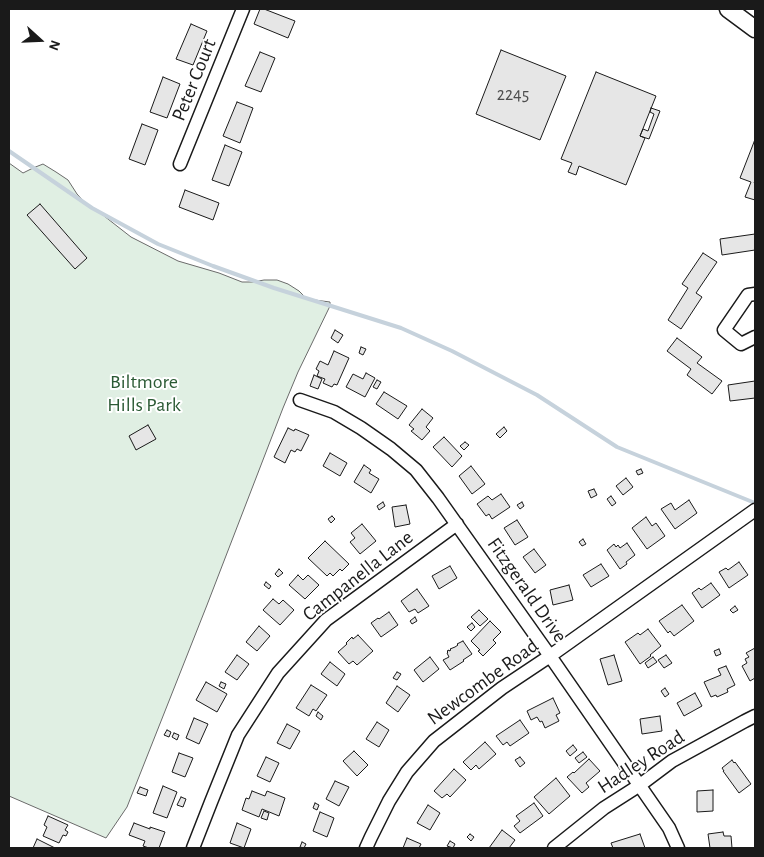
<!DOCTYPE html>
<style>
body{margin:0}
#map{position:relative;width:764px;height:857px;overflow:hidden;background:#fff;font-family:"Alegreya Sans",sans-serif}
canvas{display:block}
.frame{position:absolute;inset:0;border:10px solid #1a1a1a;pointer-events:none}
.north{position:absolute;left:15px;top:15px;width:50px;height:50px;-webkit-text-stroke:4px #fff;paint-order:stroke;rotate:110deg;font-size:14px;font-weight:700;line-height:20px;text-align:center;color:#1a1a1a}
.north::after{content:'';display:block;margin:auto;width:18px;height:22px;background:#1a1a1a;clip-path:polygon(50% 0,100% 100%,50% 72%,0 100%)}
</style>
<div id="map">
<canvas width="764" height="857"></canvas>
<div class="frame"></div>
<div class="north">N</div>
</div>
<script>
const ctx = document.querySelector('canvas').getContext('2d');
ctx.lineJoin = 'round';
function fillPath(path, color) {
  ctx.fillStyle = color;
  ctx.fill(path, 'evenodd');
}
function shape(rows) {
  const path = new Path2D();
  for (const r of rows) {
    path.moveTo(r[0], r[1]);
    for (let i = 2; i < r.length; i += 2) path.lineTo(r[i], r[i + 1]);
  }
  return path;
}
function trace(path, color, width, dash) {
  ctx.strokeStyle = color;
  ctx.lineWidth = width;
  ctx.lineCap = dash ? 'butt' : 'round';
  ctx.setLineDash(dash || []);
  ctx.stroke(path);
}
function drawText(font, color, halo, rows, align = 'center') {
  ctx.font = font + ' "Alegreya Sans",sans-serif';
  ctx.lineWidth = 4;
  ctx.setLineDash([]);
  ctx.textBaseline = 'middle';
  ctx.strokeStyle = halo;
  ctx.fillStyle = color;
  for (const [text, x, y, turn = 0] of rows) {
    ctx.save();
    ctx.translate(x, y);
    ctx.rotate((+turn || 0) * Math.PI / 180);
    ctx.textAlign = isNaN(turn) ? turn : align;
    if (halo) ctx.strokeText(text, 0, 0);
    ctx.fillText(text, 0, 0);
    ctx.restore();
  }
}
const green = shape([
 [9,163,23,173,33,168,43,164,56,172,68,180,77,194,86,204,99,212,131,237,178,261,219,273,242,282,253,282,264,280,277,280,288,284,299,291,307,299,330,302,330,306,298,372,283,408,207,605,127,807,106,838,9,796,9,163]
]);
const stream = shape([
 [9,151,92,208,158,244,213,266,274,288,401,328,452,351,537,395,617,447,755,503]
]);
const building = shape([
 [260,9,264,9,295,21,288,38,254,24,260,9],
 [191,24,207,31,193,65,176,59,191,24],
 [501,50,566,76,540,140,476,114,501,50],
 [260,52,275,58,261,92,245,86,260,52],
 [596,72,656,96,640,136,645,138,626,185,579,166,576,175,568,172,572,163,561,159,596,72],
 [163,77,180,84,167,118,150,112,163,77],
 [237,102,253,108,240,143,223,136,237,102],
 [651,108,660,111,649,139,640,136,643,129,648,131,654,114,650,112,651,108],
 [142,124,158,130,145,165,129,159,142,124],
 [754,142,755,143,755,181,754,183,755,184,755,200,745,197,751,182,740,178,754,142],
 [225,145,242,152,229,186,212,180,225,145],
 [185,190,219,203,213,220,179,207,185,190],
 [40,204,87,258,75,269,27,215,40,204],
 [755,234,755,250,722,255,720,239,755,234],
 [703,253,717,262,696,293,702,297,681,329,668,320,688,288,682,284,703,253],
 [335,330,343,335,338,343,331,338,335,330],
 [677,338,702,357,697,363,722,381,712,394,687,375,691,369,667,351,677,338],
 [361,347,366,349,363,355,359,353,361,347],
 [334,351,349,358,337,385,334,384,332,387,323,383,325,379,317,376,319,371,316,369,320,361,328,365,334,351],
 [366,373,375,378,365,397,346,387,353,374,363,379,366,373],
 [314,375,322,379,318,389,310,386,314,375],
 [377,380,381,382,377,389,373,387,377,380],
 [755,381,755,398,730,401,728,385,755,381],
 [384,392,407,406,398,419,376,404,384,392],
 [422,409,433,418,426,427,430,431,422,440,411,431,414,429,409,425,422,409],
 [148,425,156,439,136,450,129,436,148,425],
 [504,427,507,431,500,438,496,434,504,427],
 [288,428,294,431,295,429,309,435,301,451,297,449,295,452,291,450,285,463,274,457,288,428],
 [444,437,462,456,452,467,433,447,444,437],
 [465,442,469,445,464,450,460,446,465,442],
 [330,453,347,463,340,476,323,466,330,453],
 [364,465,371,470,369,473,379,479,371,493,354,482,364,465],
 [471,466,485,484,472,494,459,476,471,466],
 [641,469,643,473,638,475,636,471,641,469],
 [626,478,633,487,623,495,616,486,626,478],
 [594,489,597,495,591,498,588,491,594,489],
 [501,494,510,507,492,519,489,514,486,516,477,504,488,496,492,500,501,494],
 [611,496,616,503,612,506,607,499,611,496],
 [689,500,697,513,675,529,661,509,671,503,675,510,689,500],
 [383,502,385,506,379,510,377,506,383,502],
 [522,502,524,506,520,509,517,505,522,502],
 [406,505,410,524,395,527,392,507,406,505],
 [332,516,335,519,331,523,328,519,332,516],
 [646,517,652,526,656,523,665,536,647,549,632,528,646,517],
 [517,520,528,537,515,545,504,528,517,520],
 [362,524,376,541,360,554,350,542,355,538,351,533,362,524],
 [583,539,586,544,582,546,579,542,583,539],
 [325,541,349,564,342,571,340,569,333,576,330,573,327,576,308,558,325,541],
 [627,543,635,555,626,562,627,564,620,569,607,550,614,544,616,547,618,545,620,548,627,543],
 [534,549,546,565,535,573,523,557,534,549],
 [739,562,748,575,729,588,719,572,726,568,728,570,739,562],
 [601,564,609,576,591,587,583,575,601,564],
 [450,566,457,578,439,589,432,576,450,566],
 [279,569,283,573,278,577,275,574,279,569],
 [298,575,303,580,308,575,319,585,305,599,289,585,298,575],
 [266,582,271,586,269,589,264,585,266,582],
 [711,583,720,595,702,608,692,593,699,588,701,590,711,583],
 [569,585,573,600,553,605,550,590,569,585],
 [417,589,429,606,418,613,415,609,409,612,401,601,417,589],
 [273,599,279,604,283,600,294,610,280,625,263,610,273,599],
 [682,605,694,621,674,636,670,631,668,633,659,621,682,605],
 [735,606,738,610,733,613,730,610,735,606],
 [479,610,488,619,480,626,471,617,479,610],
 [389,612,398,625,381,637,371,623,378,618,379,619,389,612],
 [415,617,417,621,412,624,410,621,415,617],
 [490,621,501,632,493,640,496,643,483,656,478,651,480,650,471,641,490,621],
 [472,623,475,627,471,631,467,627,472,623],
 [259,626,270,636,257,651,246,642,259,626],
 [648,629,661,646,650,655,651,656,640,664,625,642,638,633,640,635,648,629],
 [358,635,373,651,357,665,353,661,349,664,338,652,347,644,346,643,352,637,353,639,358,635],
 [463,641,472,654,463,660,464,661,450,670,443,660,449,657,447,653,448,652,447,651,449,650,449,651,451,650,450,649,455,647,458,645,457,644,463,641],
 [755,648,755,678,750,681,742,666,747,663,745,659,749,657,746,653,755,648],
 [719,649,721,654,716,656,714,651,719,649],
 [237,655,249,664,237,680,225,672,237,655],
 [614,655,622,681,608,685,600,659,614,655],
 [666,655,672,663,664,668,658,660,666,655],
 [430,657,439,669,423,682,414,670,430,657],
 [653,657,657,662,648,668,645,663,653,657],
 [330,662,345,674,337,686,321,674,330,662],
 [726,666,735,685,727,689,728,692,717,697,716,695,711,697,704,682,721,675,718,669,726,666],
 [397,672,401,674,397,680,393,678,397,672],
 [206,682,227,694,217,712,196,700,206,682],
 [221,682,226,684,224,689,219,686,221,682],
 [311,685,327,695,316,711,313,709,309,716,296,708,311,685],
 [397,686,410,695,398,712,386,703,397,686],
 [665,688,669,694,665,697,661,691,665,688],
 [695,693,702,706,684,716,677,703,695,693],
 [553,698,560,713,556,715,559,721,545,728,542,721,540,722,537,717,531,720,527,711,553,698],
 [318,712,323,716,321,720,316,716,318,712],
 [660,716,662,731,642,734,640,719,660,716],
 [194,718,208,724,199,744,186,738,194,718],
 [520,720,529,733,510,746,507,742,503,745,496,736,520,720],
 [377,722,389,730,379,747,366,739,377,722],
 [287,724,300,731,290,749,277,743,287,724],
 [167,730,171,732,169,737,164,735,167,730],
 [174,733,179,735,177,740,172,737,174,733],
 [485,742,496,754,479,769,476,765,471,770,463,762,485,742],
 [573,745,577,750,570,756,566,751,573,745],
 [354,751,368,765,357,776,343,761,354,751],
 [583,752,587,757,579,763,575,758,583,752],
 [179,753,193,758,185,777,172,772,179,753],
 [266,757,279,763,270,782,257,776,266,757],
 [520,757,525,763,520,767,515,760,520,757],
 [589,759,600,771,586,783,589,787,582,793,567,777,573,772,574,773,589,759],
 [732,760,734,763,735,762,751,784,739,793,723,771,724,771,722,768,732,760],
 [454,769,466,780,450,797,447,794,442,798,434,791,454,769],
 [556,778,570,796,549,814,534,797,556,778],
 [335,781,349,787,339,806,326,799,335,781],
 [163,786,177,792,167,818,153,813,163,786],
 [140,787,148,790,146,796,137,793,140,787],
 [713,790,713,811,697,812,697,791,713,790],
 [252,791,265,796,267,791,285,798,279,816,262,809,259,817,242,810,246,798,249,799,252,791],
 [181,797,186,799,183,807,177,805,181,797],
 [315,803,319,805,317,810,313,808,315,803],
 [534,803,543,816,520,833,514,826,520,821,516,816,534,803],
 [428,805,440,813,430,830,417,823,428,805],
 [264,811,269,813,267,820,261,818,264,811],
 [320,812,334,818,327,837,313,831,320,812],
 [48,816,68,825,65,830,68,832,66,836,63,835,59,843,43,836,47,827,44,825,48,816],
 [134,823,150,829,150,827,165,832,159,848,149,848,143,846,145,841,129,835,134,823],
 [237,823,251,829,244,848,230,843,237,823],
 [502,830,515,840,509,848,489,848,502,830],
 [723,832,724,836,731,836,732,848,710,848,708,834,723,832],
 [470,834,474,837,471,841,467,837,470,834],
 [640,834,645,848,613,848,611,843,640,834],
 [407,838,421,844,419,848,403,848,407,838],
 [37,839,55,848,33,848,37,839],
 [450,841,455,844,453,848,447,846,450,841],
 [302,842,306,844,304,848,300,847,302,842]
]);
const minor = shape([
 [180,164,243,9],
 [755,294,748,295,724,330,741,344,755,337],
 [300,400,334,412,361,428,391,449,416,470,438,498,550,656,669,828,678,848],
 [193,848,211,802,238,735,278,673,326,620,457,524],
 [366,848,371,837,389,801,407,772,434,741,502,688,550,656,755,510],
 [554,848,604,808,640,785,672,761,745,721,755,716]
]);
const major = shape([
 [728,9,755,29]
]);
const numberNames = [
 ["2245",513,95]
];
const streetNames = [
 ["Peter Court",194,80,-68],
 ["Campanella Lane",358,576,-38],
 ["Fitzgerald Drive",527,590,55],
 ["Newcombe Road",483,682,-36],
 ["Hadley Road",641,762,-33]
];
const parkNames = [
 ["Biltmore",144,382],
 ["Hills Park",144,405]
];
fillPath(green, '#e0efe3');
trace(green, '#6a6a6a', 1);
trace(stream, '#c6d2dc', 4);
fillPath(building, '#e6e6e6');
trace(building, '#1a1a1a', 1);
trace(minor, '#1a1a1a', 15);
trace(major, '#1a1a1a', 19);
trace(minor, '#fff', 12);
trace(major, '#fff', 16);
drawText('18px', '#4d4d4d', null, numberNames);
drawText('20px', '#1a1a1a', '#fff', streetNames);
drawText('20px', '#2b5a34', '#fff', parkNames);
</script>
